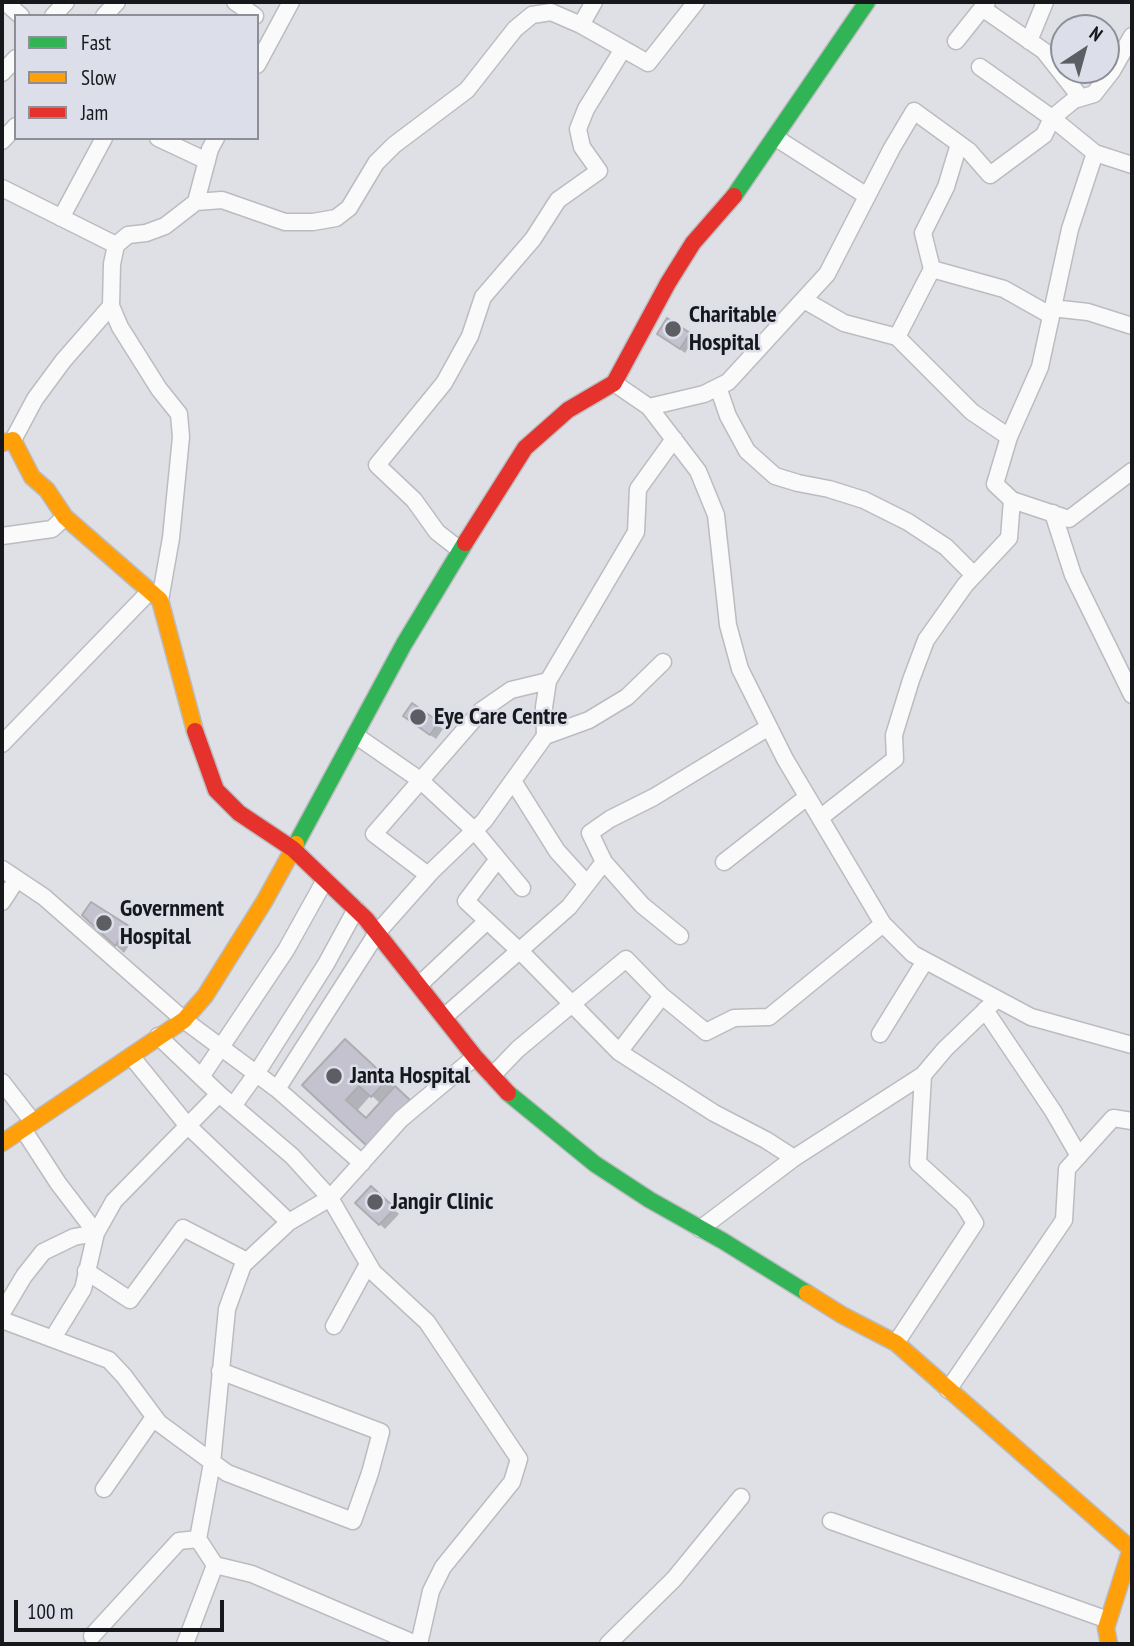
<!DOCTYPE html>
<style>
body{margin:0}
#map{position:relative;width:1134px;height:1646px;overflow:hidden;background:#dfe0e6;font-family:"PT Sans Narrow",sans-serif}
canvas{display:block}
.frame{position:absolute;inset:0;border:4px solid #17181c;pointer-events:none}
.legend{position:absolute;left:14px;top:14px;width:245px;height:126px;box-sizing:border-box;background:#dcdfe9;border:2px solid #8d8f97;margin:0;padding:9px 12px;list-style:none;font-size:21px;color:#17181c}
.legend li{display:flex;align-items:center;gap:14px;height:35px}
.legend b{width:35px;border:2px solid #8d8f97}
.north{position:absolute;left:1050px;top:14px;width:70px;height:70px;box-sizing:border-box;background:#dcdfe9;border:2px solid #8d8f97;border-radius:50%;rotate:36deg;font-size:19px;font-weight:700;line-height:28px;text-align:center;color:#17181c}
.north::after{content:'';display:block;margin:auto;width:24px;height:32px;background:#5d5e63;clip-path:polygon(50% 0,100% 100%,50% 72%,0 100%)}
.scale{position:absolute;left:14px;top:1600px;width:210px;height:32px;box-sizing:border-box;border:4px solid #17181c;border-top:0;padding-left:9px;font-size:21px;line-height:24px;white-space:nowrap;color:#17181c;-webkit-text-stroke:5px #dcdfe9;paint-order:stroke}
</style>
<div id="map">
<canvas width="1134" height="1646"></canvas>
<div class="frame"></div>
<ul class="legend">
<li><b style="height:9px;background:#30b455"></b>Fast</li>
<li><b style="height:9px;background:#ff9f0a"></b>Slow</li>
<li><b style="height:9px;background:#e5322d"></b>Jam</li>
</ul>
<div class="north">N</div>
<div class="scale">100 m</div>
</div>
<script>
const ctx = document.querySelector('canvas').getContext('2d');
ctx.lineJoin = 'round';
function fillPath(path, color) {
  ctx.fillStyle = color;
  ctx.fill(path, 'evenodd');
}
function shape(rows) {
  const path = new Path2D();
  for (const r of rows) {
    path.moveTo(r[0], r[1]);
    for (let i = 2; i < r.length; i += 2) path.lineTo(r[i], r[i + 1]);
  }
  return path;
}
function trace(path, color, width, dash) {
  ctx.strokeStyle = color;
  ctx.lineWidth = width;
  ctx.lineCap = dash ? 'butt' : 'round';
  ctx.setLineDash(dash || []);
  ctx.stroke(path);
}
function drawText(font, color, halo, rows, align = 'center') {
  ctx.font = font + ' "PT Sans Narrow",sans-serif';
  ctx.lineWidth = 5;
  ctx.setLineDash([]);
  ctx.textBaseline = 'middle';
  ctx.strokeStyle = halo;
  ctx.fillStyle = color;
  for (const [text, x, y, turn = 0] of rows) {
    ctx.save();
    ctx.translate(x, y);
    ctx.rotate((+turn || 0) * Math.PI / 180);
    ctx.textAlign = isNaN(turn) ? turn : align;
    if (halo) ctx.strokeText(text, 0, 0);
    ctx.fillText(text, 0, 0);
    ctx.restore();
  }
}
const shadow = shape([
 [659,334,689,334,694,339,685,353],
 [412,705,443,729,436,739,410,720],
 [91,905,128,927,136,935,124,953,84,915],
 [345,1041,420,1112,379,1156,315,1096],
 [371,1095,381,1104,366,1121,356,1112],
 [371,1189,399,1214,385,1229,358,1203]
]);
const building = shape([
 [667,318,690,333,680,349,657,334,667,318],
 [412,703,439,722,430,735,403,716,412,703],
 [91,902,129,926,115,946,82,915,91,902],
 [345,1039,388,1079,371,1097,359,1086,346,1100,366,1118,395,1086,410,1100,367,1146,302,1085,345,1039],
 [371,1186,395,1208,379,1225,355,1203,371,1186]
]);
const street = shape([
 [5,2,21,16],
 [235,2,255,16],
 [982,8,1044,51,1081,98],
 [53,16,66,2],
 [104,16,117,2],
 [581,25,648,63,696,2],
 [956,41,987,2],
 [1029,41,1045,2],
 [257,65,291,2],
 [2,73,16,58],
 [158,138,207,161],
 [776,138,867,196],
 [2,141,16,126],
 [1095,153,1132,165],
 [2,188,116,245],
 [196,202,210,149,216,138],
 [61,218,104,138],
 [932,269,1004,289,1050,315],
 [804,300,844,323,897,337,932,269,923,233,946,187,959,144],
 [1052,308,1088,312,1132,326],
 [897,337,972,412,1009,437],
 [614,383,649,407,698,471,716,515,728,625,740,669,785,759,883,924,913,954,1031,1017,1132,1045],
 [718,387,728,416,747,451,775,476,798,483,829,489,864,500,908,522,946,547,974,575],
 [649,407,704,394,728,382,827,274,892,148,914,111,969,151,990,175,1044,135,1052,118,1074,100,1094,94,1112,71,1132,36],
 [13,440,35,399,63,361,111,306],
 [1012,500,1069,519,1132,471],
 [1053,513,1073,575,1132,695],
 [2,536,52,529,65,517],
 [460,550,437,532,414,500,377,465,444,383,470,336,483,297,533,239,558,200,599,171,582,147,578,129,586,109,623,49],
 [160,600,171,538,181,437,179,414,159,389,120,327,111,306,112,264,116,245,128,235,146,233,165,226,196,202,222,200,285,222,313,222,336,218,349,208,376,163,394,145,467,90,515,29,532,15,551,12,581,25,594,2],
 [355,735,420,780,474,830,522,888],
 [545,736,589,720,627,697,663,662],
 [2,744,150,591],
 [513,781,557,851,587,884],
 [820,818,895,759,894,735,911,680,926,640,965,585,1009,538,1012,500,995,484,1009,437,1040,367,1070,229,1095,153,1052,118,980,67],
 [498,859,466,901,527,958,619,1052,714,1113,766,1140,794,1158],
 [724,862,807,797],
 [2,869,44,897,184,1020,277,1089,362,1163],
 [428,875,374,834,482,710,511,690,548,681],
 [2,902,17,879],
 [680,936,642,905,604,862,590,833,610,819,654,797,769,727],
 [419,985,487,921],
 [985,1010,1053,1111,1079,1156],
 [444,1017,569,907,604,862],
 [880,1034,925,961],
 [158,1036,219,1094,292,1156,330,1198,373,1272,427,1322,519,1459,512,1482,443,1567,431,1591,419,1644],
 [619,1052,662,996],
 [131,1056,187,1125,289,1222],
 [492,1076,518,1049,626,959,662,996,706,1032,734,1018,769,1017,883,924],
 [201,1077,286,950,325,880],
 [2,1082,33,1122],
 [277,1089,377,933,432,871,484,821,545,736,544,707,548,681,636,532,638,489,674,439],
 [233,1106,256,1074,326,964,356,909],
 [700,1229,794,1158,923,1075,945,1049,997,999],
 [86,1271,130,1300,183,1228,247,1261],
 [2,1313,24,1276,43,1252,74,1237,96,1233,58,1183,23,1129],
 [2,1320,109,1360,124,1376,159,1423,227,1473,353,1521,370,1473,381,1432,220,1371],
 [334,1326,368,1264],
 [53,1338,83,1289,96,1233,114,1201,219,1094],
 [896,1343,975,1223,963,1204,918,1163,923,1075],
 [948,1390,1064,1220,1067,1169,1113,1118,1132,1121],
 [104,1489,154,1417],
 [831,1521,1108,1620],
 [215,1565,252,1574,416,1644],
 [92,1636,179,1541,198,1539],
 [185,1644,215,1565,198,1539,212,1463,227,1309,243,1265,289,1222,330,1198,401,1119,475,1057],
 [608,1644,674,1579,741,1497]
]);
const fast = shape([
 [734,196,867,2],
 [296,844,404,644,465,543],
 [508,1093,595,1164,650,1200,723,1241,807,1293]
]);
const slow = shape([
 [2,443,13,440,32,477,47,490,65,517,160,600,195,731],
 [2,1143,184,1020,205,996,264,902,296,844],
 [807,1293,842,1315,896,1343,1131,1549,1106,1628,1109,1644]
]);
const jam = shape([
 [465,543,525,448,568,410,614,383,668,283,693,243,734,196],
 [195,731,216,790,239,813,293,849,366,919,475,1057,508,1093]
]);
const markers = [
 [673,329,9,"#5d5e63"],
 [418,717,9,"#5d5e63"],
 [104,923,9,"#5d5e63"],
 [334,1076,9,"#5d5e63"],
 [375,1202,9,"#5d5e63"]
];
const poiNames = [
 ["Charitable",689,315],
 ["Hospital",689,343],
 ["Eye Care Centre",434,717],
 ["Government",120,909],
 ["Hospital",120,937],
 ["Janta Hospital",350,1076],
 ["Jangir Clinic",391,1202]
];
fillPath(shadow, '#0003');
fillPath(building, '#c4c2ce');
trace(building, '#adadb1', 2);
trace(street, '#bbbcc0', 19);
trace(fast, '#bbbcc0', 19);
trace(slow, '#bbbcc0', 19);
trace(jam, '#bbbcc0', 19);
trace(street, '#fafafb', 16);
trace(fast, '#30b455', 16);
trace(slow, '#ff9f0a', 16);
trace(jam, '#e5322d', 16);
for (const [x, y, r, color] of markers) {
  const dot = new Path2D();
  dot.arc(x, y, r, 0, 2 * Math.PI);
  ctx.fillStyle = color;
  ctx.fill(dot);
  trace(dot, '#dcdfe9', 2.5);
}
drawText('bold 24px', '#17181c', '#dcdfe9', poiNames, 'left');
</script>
